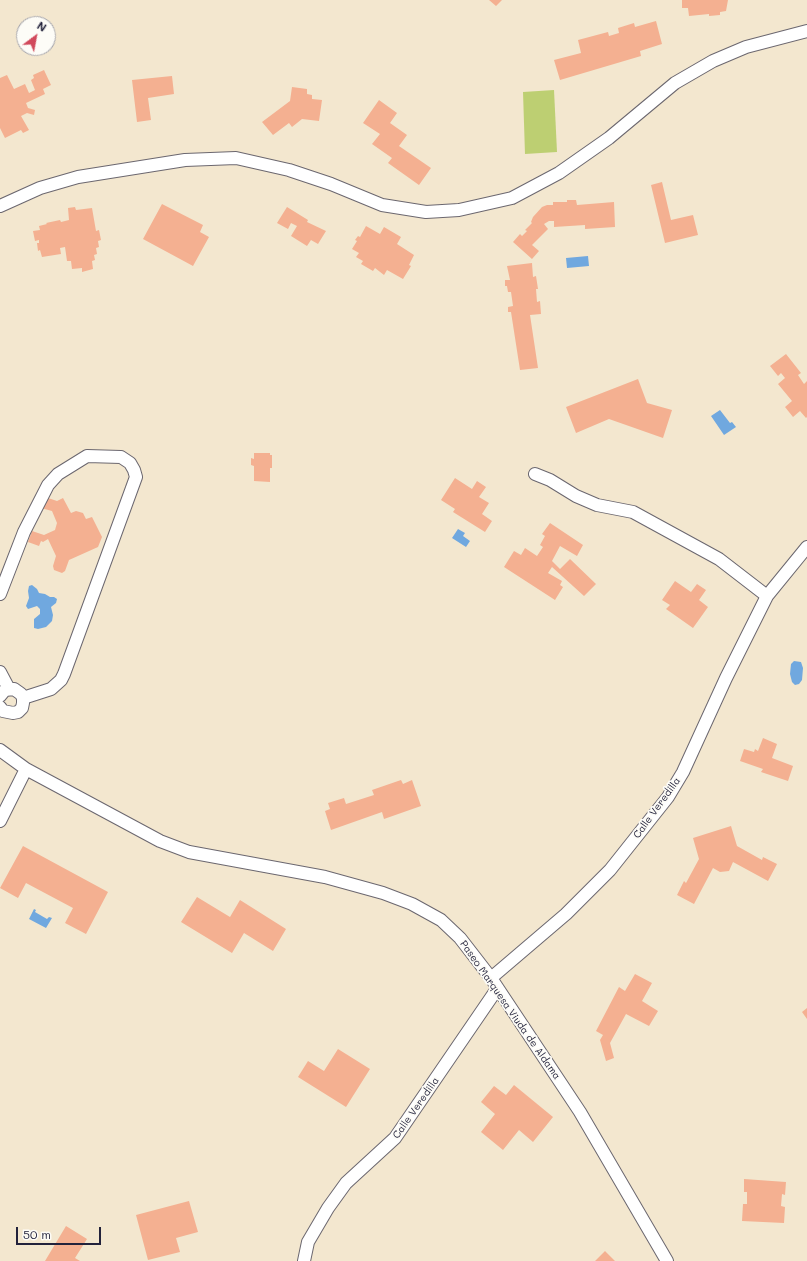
<!DOCTYPE html>
<style>
body{margin:0}
#map{position:relative;width:807px;height:1261px;overflow:hidden;background:#f3e7cf;font-family:Mali,sans-serif}
canvas{display:block}
.north{position:absolute;left:16px;top:16px;width:40px;height:40px;box-sizing:border-box;background:#fdfcf7;border:1px solid #a5a5ac;border-radius:50%;rotate:32deg;font-size:11px;font-weight:700;line-height:16px;text-align:center;color:#22223b}
.north::after{content:'';display:block;margin:auto;width:14px;height:18px;background:#d1495b;clip-path:polygon(50% 0,100% 100%,50% 72%,0 100%)}
.scale{position:absolute;left:16px;top:1227px;width:85px;height:18px;box-sizing:border-box;border:2px solid #22223b;border-top:0;padding-left:5px;font-size:12px;line-height:14px;white-space:nowrap;color:#22223b;-webkit-text-stroke:3px #fdfcf7;paint-order:stroke}
</style>
<div id="map">
<canvas width="807" height="1261"></canvas>
<div class="north">N</div>
<div class="scale">50 m</div>
</div>
<script>
const ctx = document.querySelector('canvas').getContext('2d');
ctx.lineJoin = 'round';
function fillPath(path, color) {
  ctx.fillStyle = color;
  ctx.fill(path, 'evenodd');
}
function shape(rows) {
  const path = new Path2D();
  for (const r of rows) {
    path.moveTo(r[0], r[1]);
    for (let i = 2; i < r.length; i += 2) path.lineTo(r[i], r[i + 1]);
  }
  return path;
}
function trace(path, color, width, dash) {
  ctx.strokeStyle = color;
  ctx.lineWidth = width;
  ctx.lineCap = dash ? 'butt' : 'round';
  ctx.setLineDash(dash || []);
  ctx.stroke(path);
}
function drawText(font, color, halo, rows, align = 'center') {
  ctx.font = font + ' Mali,sans-serif';
  ctx.lineWidth = 3.5;
  ctx.setLineDash([]);
  ctx.textBaseline = 'middle';
  ctx.strokeStyle = halo;
  ctx.fillStyle = color;
  for (const [text, x, y, turn = 0] of rows) {
    ctx.save();
    ctx.translate(x, y);
    ctx.rotate((+turn || 0) * Math.PI / 180);
    ctx.textAlign = isNaN(turn) ? turn : align;
    if (halo) ctx.strokeText(text, 0, 0);
    ctx.fillText(text, 0, 0);
    ctx.restore();
  }
}
const green = shape([
 [554,90,557,152,525,154,523,92]
]);
const water = shape([
 [588,256,589,266,567,268,566,258],
 [720,410,730,423,732,422,736,427,724,435,711,416],
 [458,529,465,533,463,536,470,541,466,547,452,538],
 [32,585,37,589,39,593,45,594,50,597,54,597,57,599,56,603,51,607,53,615,52,621,46,627,38,629,34,628,34,619,40,614,40,609,37,606,28,609,26,606,29,598,28,591,29,586],
 [794,661,801,662,803,668,802,680,799,684,795,685,792,682,790,674,791,664],
 [34,909,36,910,35,912,47,919,49,917,52,918,46,928,29,919]
]);
const building = shape([
 [489,0,502,0,496,6],
 [682,0,728,0,726,11,720,12,720,15,709,16,709,14,689,16,688,8,682,8],
 [656,21,662,44,640,51,641,56,560,80,554,60,581,53,578,40,608,32,609,36,619,33,618,28,634,23,635,27],
 [44,70,51,85,43,89,45,94,26,103,28,108,35,110,34,115,27,113,21,116,29,130,23,133,21,130,5,138,0,128,0,78,7,75,14,89,25,84,29,93,35,90,31,80,34,78,33,75],
 [172,76,174,94,148,98,151,120,137,122,132,80],
 [292,87,307,89,307,94,312,95,312,99,322,100,319,121,302,119,292,127,289,123,273,135,262,122,290,101],
 [379,100,397,113,390,123,407,135,399,146,431,168,419,185,388,163,392,158,372,144,380,134,363,123],
 [662,182,671,220,693,215,698,235,665,243,651,185],
 [567,200,576,200,577,205,614,202,615,227,585,229,585,225,554,227,554,221,549,221,544,224,548,229,532,245,539,251,532,259,513,242,520,234,522,236,527,231,525,230,532,223,531,222,533,217,542,207,547,205,553,205,553,202,567,202],
 [162,204,203,225,200,232,209,237,193,266,143,239],
 [75,207,76,210,92,208,96,231,99,230,101,240,98,241,99,247,96,248,97,254,94,255,95,260,92,261,93,269,82,272,82,268,72,269,71,261,67,261,65,247,60,248,61,254,42,257,40,250,38,251,37,243,39,243,39,240,35,241,33,231,40,230,39,226,47,224,46,223,60,220,61,222,69,220,68,208],
 [287,207,308,220,307,222,326,231,318,244,311,240,307,246,291,236,297,226,291,223,288,229,277,223],
 [366,226,380,234,384,227,401,237,397,244,414,255,409,265,411,266,403,279,387,270,384,275,375,268,373,271,361,264,363,261,356,257,359,253,352,249,357,241,355,240,358,236,360,237],
 [532,263,533,277,536,276,538,289,536,289,537,302,540,301,541,314,530,315,538,368,520,370,511,312,508,312,508,307,513,306,511,292,508,292,507,286,505,286,505,280,510,280,507,266],
 [786,354,801,373,798,375,804,384,807,381,807,417,806,418,800,411,793,417,785,407,792,401,778,384,785,378,781,373,778,376,770,366],
 [638,379,647,403,672,410,663,438,609,419,576,433,566,407],
 [254,453,270,453,270,455,272,455,272,468,270,468,270,482,254,481,254,466,251,465,251,458,254,459],
 [455,478,472,489,477,481,486,487,479,497,489,503,482,514,492,521,485,532,453,512,455,509,441,500],
 [45,497,57,501,63,498,71,513,76,511,83,513,86,519,92,517,102,537,98,547,69,560,65,571,62,573,54,570,53,566,56,556,48,539,43,542,41,541,39,546,28,542,32,531,44,535,55,530,57,523,52,511,41,508],
 [550,523,583,545,577,556,560,546,552,561,560,569,570,559,596,584,584,596,552,567,548,573,562,581,560,585,563,587,555,600,504,567,514,551,521,555,525,548,537,556,543,547,540,545,545,536,542,534],
 [675,581,691,592,697,584,706,590,699,600,708,607,693,628,666,609,670,605,662,600],
 [763,738,777,744,772,758,793,766,788,781,761,772,763,769,740,761,744,749,754,752,755,749,758,751],
 [401,780,403,784,412,780,421,806,384,819,382,812,331,830,325,811,330,809,328,803,344,798,346,804,374,795,372,790],
 [731,826,737,846,762,860,763,857,777,864,768,881,733,862,729,871,720,872,713,868,694,904,677,895,684,881,686,883,699,859,693,838],
 [23,846,108,892,86,934,65,923,73,908,26,883,18,898,0,888],
 [197,897,230,917,240,900,286,929,273,951,244,933,232,953,181,922],
 [635,974,652,983,642,1001,658,1011,649,1026,626,1014,610,1043,614,1058,606,1061,600,1040,603,1035,596,1031,619,987,625,991],
 [807,1008,807,1019,802,1012],
 [338,1049,370,1069,346,1107,298,1077,308,1061,324,1071],
 [514,1085,553,1117,533,1142,519,1130,503,1150,481,1132,495,1114,481,1102,494,1086,506,1095],
 [744,1179,786,1182,785,1195,782,1194,781,1206,785,1207,784,1223,742,1221,743,1204,747,1204,747,1192,744,1192],
 [189,1201,198,1232,176,1238,180,1252,148,1260,136,1215],
 [66,1226,87,1239,75,1258,80,1261,45,1261],
 [605,1251,615,1261,595,1261]
]);
const minor = shape([
 [0,206,40,188,78,177,185,160,236,158,289,170,331,184,382,205,426,212,459,210,512,198,559,173,609,138,675,83,713,61,746,47,807,31],
 [535,474,550,480,576,496,597,505,633,512,719,559,767,596],
 [0,594,24,532,48,485,58,474,87,456,121,457,130,463,134,470,136,477,64,674,61,680,51,689,23,698],
 [0,672,9,689],
 [0,696,5,690,14,689,21,694,23,698,23,703,22,708,18,712,13,713,3,711,0,707],
 [0,750,26,769,160,841,189,852,325,877,383,893,412,904,441,920,460,938,491,978,580,1112,667,1261],
 [0,821,26,769],
 [491,978,566,914,610,870,668,797,683,772,726,678,767,596,807,547],
 [304,1261,308,1242,328,1208,346,1183,395,1138,497,989]
]);
const streetNames = [
 ["Calle Veredilla",657,808,-54],
 ["Paseo Marquesa Viuda de Aldama",510,1010,55],
 ["Calle Veredilla",416,1108,-55]
];
fillPath(green, '#bdcf72');
fillPath(water, '#70a8df');
fillPath(building, '#f4b091');
trace(minor, '#6b676f', 14);
trace(minor, '#fff', 12);
drawText('10px', '#22223b', '#fdfcf7', streetNames);
</script>
